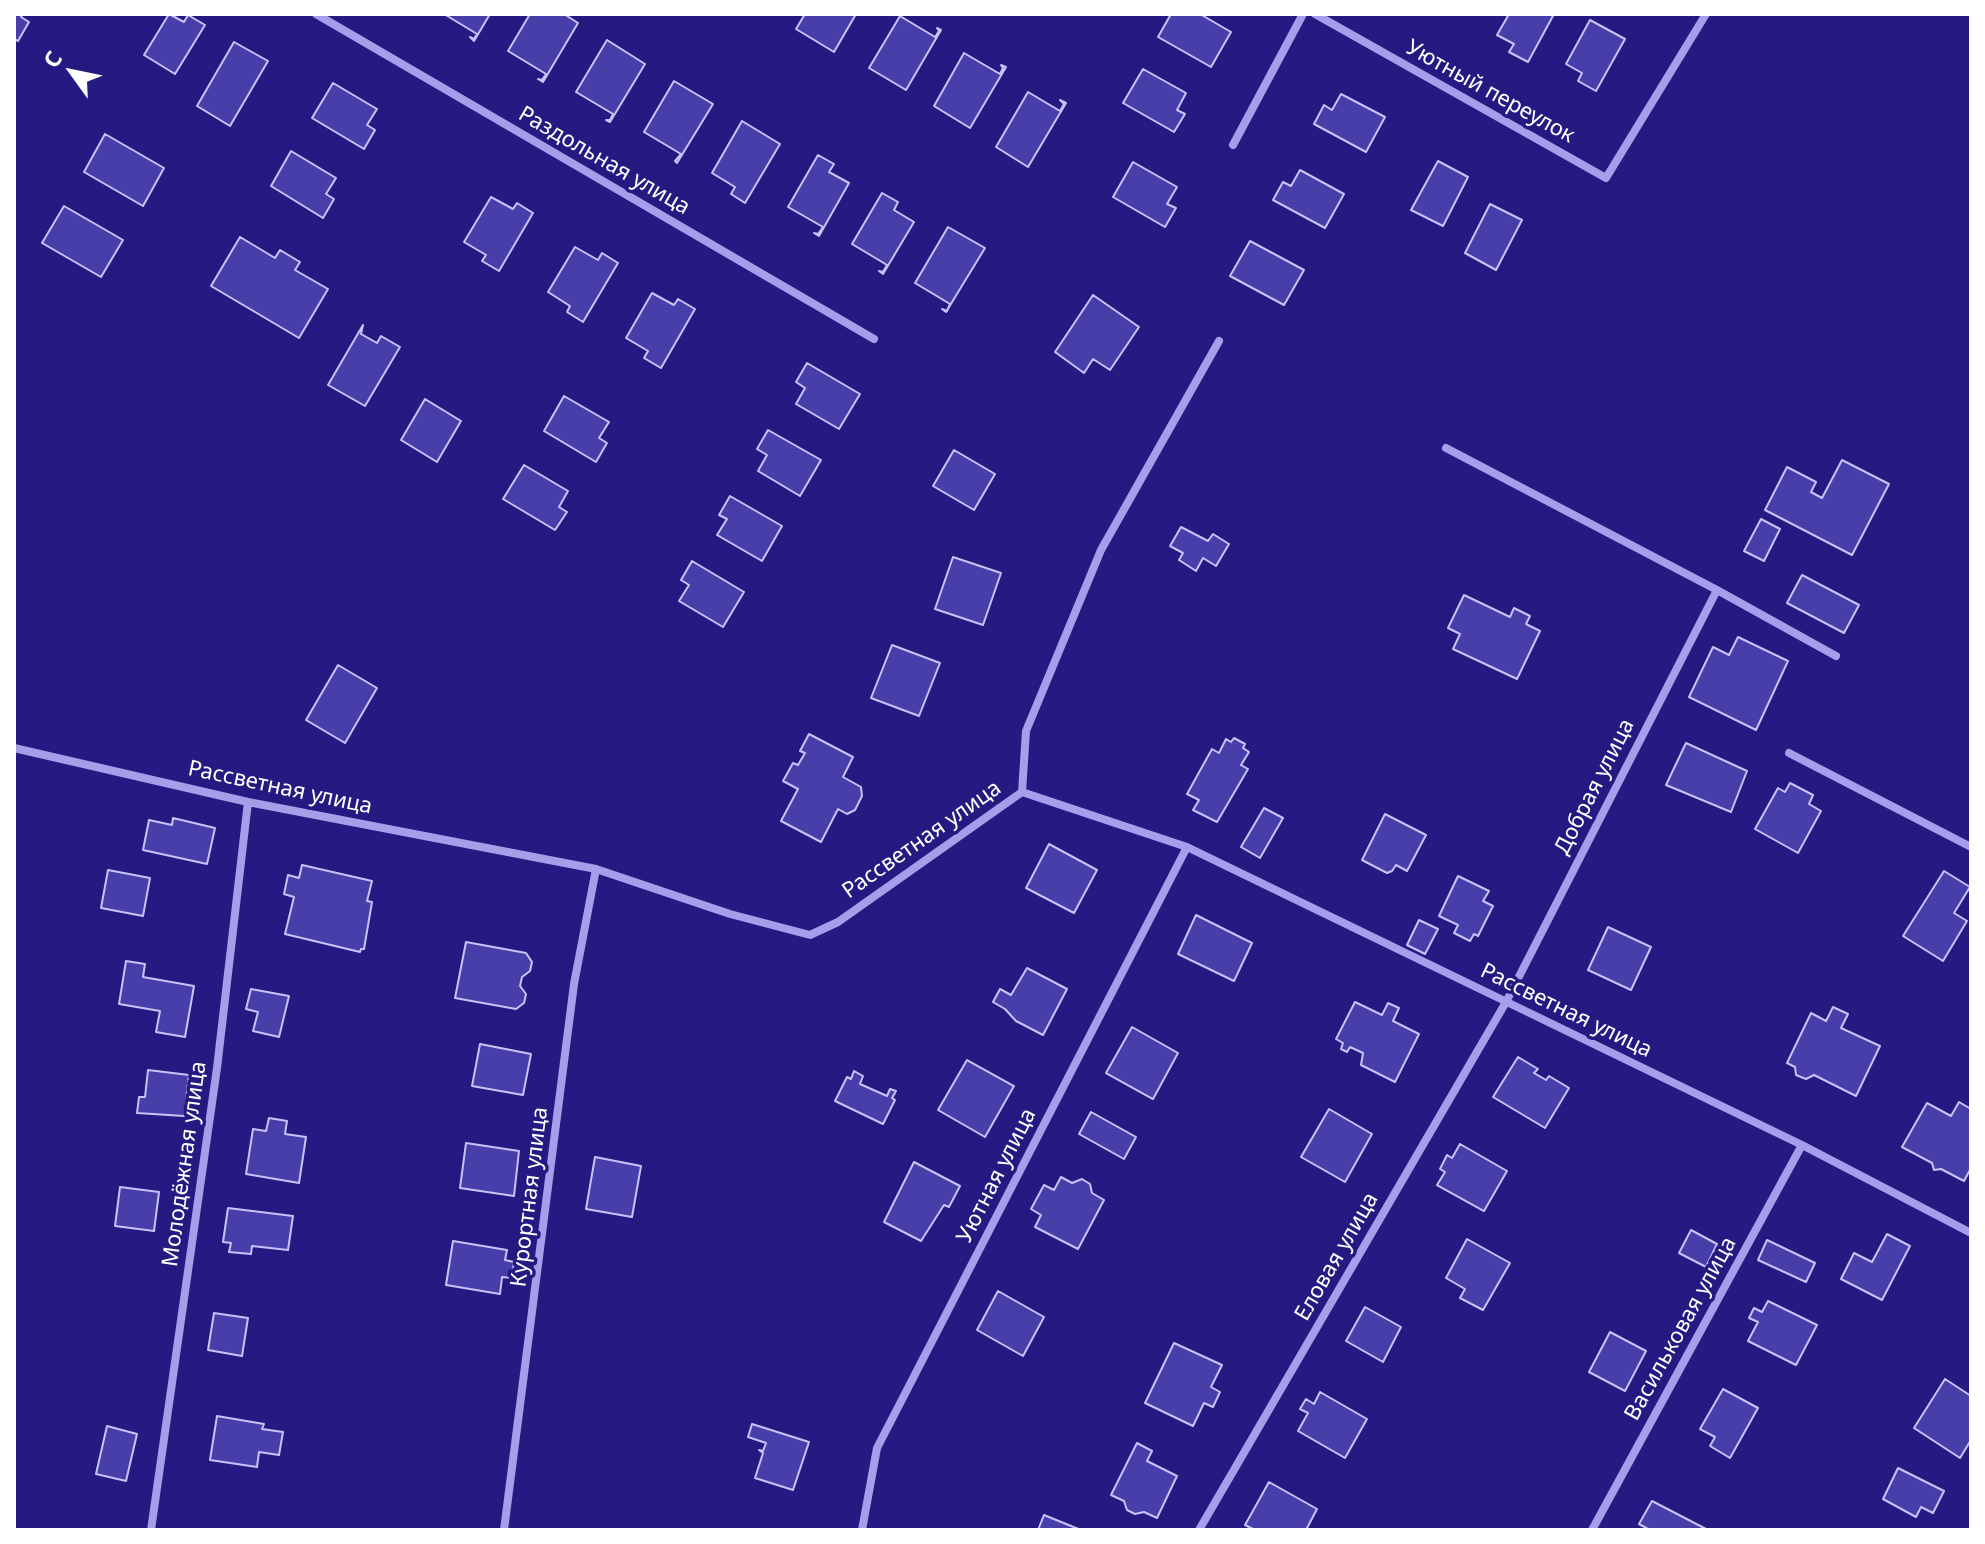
<!DOCTYPE html>
<meta charset="utf-8">
<style>
body{margin:0}
#map{position:relative;width:1985px;height:1544px;overflow:hidden;background:#241a82;font-family:"Noto Sans",sans-serif}
canvas{display:block}
.frame{position:absolute;inset:0;border:16px solid #fff;pointer-events:none}
.north{position:absolute;left:32px;top:32px;width:80px;height:80px;-webkit-text-stroke:6px #241a82;paint-order:stroke;rotate:303deg;font-size:22px;font-weight:700;line-height:32px;text-align:center;color:#fff}
.north::after{content:'';display:block;margin:auto;width:28px;height:36px;background:#fff;clip-path:polygon(50% 0,100% 100%,50% 72%,0 100%)}
</style>
<div id="map">
<canvas width="1985" height="1544"></canvas>
<div class="frame"></div>
<div class="north">С</div>
</div>
<script>
const ctx = document.querySelector('canvas').getContext('2d');
ctx.lineJoin = 'round';
function fillPath(path, color) {
  ctx.fillStyle = color;
  ctx.fill(path, 'evenodd');
}
function shape(rows) {
  const path = new Path2D();
  for (const r of rows) {
    path.moveTo(r[0], r[1]);
    for (let i = 2; i < r.length; i += 2) path.lineTo(r[i], r[i + 1]);
  }
  return path;
}
function trace(path, color, width, dash) {
  ctx.strokeStyle = color;
  ctx.lineWidth = width;
  ctx.lineCap = dash ? 'butt' : 'round';
  ctx.setLineDash(dash || []);
  ctx.stroke(path);
}
function drawText(font, color, halo, rows, align = 'center') {
  ctx.font = font + ' "Noto Sans",sans-serif';
  ctx.lineWidth = 7;
  ctx.setLineDash([]);
  ctx.textBaseline = 'middle';
  ctx.strokeStyle = halo;
  ctx.fillStyle = color;
  for (const [text, x, y, turn = 0] of rows) {
    ctx.save();
    ctx.translate(x, y);
    ctx.rotate((+turn || 0) * Math.PI / 180);
    ctx.textAlign = isNaN(turn) ? turn : align;
    if (halo) ctx.strokeText(text, 0, 0);
    ctx.fillText(text, 0, 0);
    ctx.restore();
  }
}
const building = shape([
 [14,14,23,14,21,17,29,22,18,41,14,39,14,14],
 [169,14,184,22,188,15,205,25,175,74,144,55,169,14],
 [444,14,490,14,474,41,470,37,474,39,477,34,444,14],
 [530,14,564,14,578,23,543,82,538,79,542,80,546,74,508,51,530,14],
 [805,14,856,14,834,52,796,29,805,14],
 [1171,14,1200,14,1231,32,1211,67,1158,37,1171,14],
 [1509,14,1554,14,1528,62,1509,52,1514,44,1497,35,1509,14],
 [900,16,935,37,939,31,937,28,941,30,906,90,869,68,900,16],
 [1590,20,1625,39,1596,91,1578,81,1582,73,1566,64,1590,20],
 [607,40,645,64,610,122,606,120,610,120,613,114,576,92,607,40],
 [234,42,268,61,230,126,197,106,234,42],
 [964,53,1000,74,1003,68,1001,65,1006,67,970,128,934,106,964,53],
 [1143,69,1186,93,1177,110,1185,114,1174,132,1123,103,1143,69],
 [674,81,713,104,677,163,675,161,681,154,644,132,674,81],
 [333,83,377,109,367,125,375,130,364,149,312,118,333,83],
 [1028,92,1060,111,1064,104,1060,100,1066,103,1028,167,996,147,1028,92],
 [1341,94,1385,117,1366,152,1314,124,1324,105,1332,110,1341,94],
 [742,121,780,144,745,203,731,194,735,187,712,173,742,121],
 [105,134,164,168,143,206,84,172,105,134],
 [291,151,336,178,326,194,334,199,323,218,271,186,291,151],
 [818,155,834,164,829,172,849,183,819,236,814,233,818,234,823,227,788,207,818,155],
 [1438,161,1468,177,1443,226,1411,210,1438,161],
 [1133,162,1177,187,1167,204,1176,208,1165,227,1113,197,1133,162],
 [1300,170,1344,194,1325,228,1273,200,1283,182,1291,186,1300,170],
 [882,193,898,202,894,210,914,222,883,274,879,271,883,272,887,265,852,244,882,193],
 [491,197,513,209,517,203,533,213,499,271,482,261,486,255,464,242,491,197],
 [1490,204,1522,220,1496,270,1465,253,1490,204],
 [64,206,123,240,101,277,42,243,64,206],
 [948,227,985,248,946,312,942,309,947,311,950,304,915,283,948,227],
 [240,237,275,258,280,250,300,262,295,270,328,289,299,338,211,286,240,237],
 [1250,241,1304,270,1284,305,1230,276,1250,241],
 [575,247,598,260,602,253,618,263,583,322,567,312,570,306,548,292,575,247],
 [652,293,674,305,678,299,695,309,661,368,644,358,648,351,626,338,652,293],
 [1093,295,1139,327,1110,370,1093,359,1084,373,1055,352,1093,295],
 [363,325,361,334,377,343,381,336,400,347,365,406,328,385,363,325],
 [807,363,860,394,839,429,796,404,805,388,796,382,807,363],
 [564,396,609,422,599,438,607,443,596,462,544,431,564,396],
 [425,399,461,421,437,462,401,440,425,399],
 [768,430,821,460,800,496,758,471,767,455,757,449,768,430],
 [954,450,995,474,974,510,933,486,954,450],
 [1842,460,1889,484,1852,555,1765,510,1787,467,1816,482,1811,492,1822,498,1842,460],
 [524,465,568,491,559,507,567,512,555,530,503,499,524,465],
 [730,496,782,526,762,561,717,535,727,519,719,515,730,496],
 [1761,519,1780,529,1764,561,1744,551,1761,519],
 [1181,527,1208,541,1213,534,1229,544,1216,566,1203,558,1196,571,1179,560,1183,553,1170,546,1181,527],
 [953,557,1001,573,983,625,935,609,953,557],
 [692,561,744,592,723,627,679,601,689,585,681,580,692,561],
 [1802,575,1859,605,1844,633,1787,603,1802,575],
 [1464,595,1510,617,1514,608,1530,616,1526,624,1540,631,1517,679,1453,649,1460,634,1448,628,1464,595],
 [1738,637,1788,661,1756,730,1689,697,1713,647,1729,655,1738,637],
 [892,645,940,663,919,716,871,698,892,645],
 [338,665,377,688,345,743,306,720,338,665],
 [809,734,853,757,843,777,861,787,862,796,855,810,847,814,838,809,821,842,781,821,798,789,783,781,793,763,798,765,805,753,800,751,809,734],
 [1234,738,1245,744,1243,748,1249,752,1241,765,1248,769,1217,822,1193,810,1199,800,1187,794,1212,749,1219,753,1226,739,1231,742,1234,738],
 [1686,743,1747,771,1731,812,1666,785,1686,743],
 [1790,783,1813,795,1809,804,1821,811,1798,853,1755,829,1778,788,1785,792,1790,783],
 [1264,808,1283,818,1260,858,1241,847,1264,808],
 [1385,814,1426,835,1407,871,1396,865,1392,871,1387,873,1362,860,1385,814],
 [173,818,215,828,207,864,143,850,149,820,172,825,173,818],
 [1049,844,1097,870,1074,913,1026,888,1049,844],
 [302,865,372,881,367,901,372,902,364,949,361,949,360,952,285,934,294,897,284,894,288,875,299,878,302,865],
 [108,870,150,878,143,916,101,908,108,870],
 [1944,871,1970,887,1954,913,1967,921,1943,961,1903,936,1944,871],
 [1458,876,1489,891,1483,901,1493,906,1478,936,1474,934,1470,941,1454,933,1458,925,1439,916,1458,876],
 [1196,915,1252,943,1234,981,1178,954,1196,915],
 [1419,920,1438,929,1425,954,1407,945,1419,920],
 [1608,927,1651,947,1631,990,1588,970,1608,927],
 [466,942,526,953,532,962,530,971,522,977,520,986,526,994,524,1003,516,1009,455,998,466,942],
 [126,961,145,964,143,977,194,986,185,1037,156,1032,160,1011,119,1004,126,961],
 [1027,968,1067,989,1043,1035,1016,1021,1005,1009,993,1002,1000,989,1011,995,1027,968],
 [251,989,289,996,279,1037,253,1031,258,1012,246,1009,251,989],
 [1355,1002,1382,1015,1388,1003,1399,1008,1393,1021,1419,1034,1395,1082,1361,1065,1363,1053,1350,1047,1347,1052,1341,1049,1343,1043,1336,1039,1355,1002],
 [1833,1007,1848,1014,1841,1028,1880,1046,1856,1096,1814,1075,1806,1079,1796,1075,1795,1067,1787,1063,1811,1013,1826,1021,1833,1007],
 [1132,1027,1178,1053,1153,1099,1106,1073,1132,1027],
 [480,1044,531,1054,523,1095,472,1086,480,1044],
 [1518,1057,1538,1069,1534,1073,1546,1080,1549,1076,1569,1088,1545,1128,1493,1097,1518,1057],
 [967,1060,1014,1086,985,1137,938,1110,967,1060],
 [148,1070,189,1075,184,1116,137,1113,139,1097,145,1097,148,1070],
 [854,1071,863,1076,860,1084,887,1096,890,1089,896,1091,892,1098,895,1100,883,1124,835,1101,847,1077,851,1079,854,1071],
 [1959,1102,1971,1109,1971,1168,1964,1181,1941,1169,1934,1170,1932,1163,1902,1147,1927,1103,1951,1116,1959,1102],
 [1329,1109,1372,1134,1345,1182,1301,1157,1329,1109],
 [1091,1112,1136,1137,1124,1159,1079,1134,1091,1112],
 [269,1118,287,1121,285,1134,306,1137,299,1183,246,1174,253,1129,266,1131,269,1118],
 [466,1143,519,1151,514,1196,460,1188,466,1143],
 [1460,1144,1507,1171,1484,1211,1437,1185,1445,1172,1440,1169,1447,1155,1452,1158,1460,1144],
 [595,1157,641,1166,632,1217,586,1209,595,1157],
 [914,1162,960,1186,949,1207,944,1205,921,1241,884,1222,914,1162],
 [1061,1177,1072,1183,1082,1179,1090,1184,1092,1193,1104,1200,1078,1249,1035,1227,1041,1215,1031,1209,1044,1185,1054,1190,1061,1177],
 [120,1187,159,1192,154,1231,115,1226,120,1187],
 [228,1208,293,1216,288,1250,252,1246,251,1254,229,1252,231,1243,223,1242,228,1208],
 [1691,1230,1717,1244,1706,1267,1679,1253,1691,1230],
 [1887,1234,1910,1246,1882,1300,1841,1279,1854,1253,1872,1262,1887,1234],
 [1467,1239,1510,1263,1483,1310,1460,1298,1465,1289,1446,1278,1467,1239],
 [1767,1240,1815,1263,1806,1282,1758,1260,1767,1240],
 [453,1241,507,1250,505,1260,514,1262,512,1278,502,1277,500,1294,446,1285,453,1241],
 [998,1291,1044,1317,1023,1356,977,1330,998,1291],
 [1768,1301,1817,1325,1796,1365,1748,1341,1758,1322,1749,1318,1754,1308,1762,1312,1768,1301],
 [1365,1307,1401,1327,1383,1362,1346,1341,1365,1307],
 [214,1313,248,1318,242,1356,208,1350,214,1313],
 [1610,1332,1646,1351,1625,1391,1589,1372,1610,1332],
 [1174,1343,1222,1365,1211,1387,1220,1392,1213,1407,1204,1403,1193,1426,1145,1403,1174,1343],
 [1945,1379,1971,1396,1971,1440,1960,1458,1914,1428,1945,1379],
 [1723,1389,1758,1408,1730,1458,1710,1446,1715,1437,1700,1429,1723,1389],
 [1320,1392,1367,1419,1345,1458,1298,1431,1308,1413,1300,1409,1306,1399,1314,1404,1320,1392],
 [217,1416,264,1424,262,1429,283,1432,279,1455,259,1452,257,1467,210,1460,217,1416],
 [752,1424,809,1442,793,1490,755,1478,763,1453,759,1450,763,1451,766,1443,748,1437,752,1424],
 [107,1426,137,1434,126,1481,96,1474,107,1426],
 [1137,1443,1152,1451,1147,1461,1177,1476,1157,1518,1144,1512,1135,1514,1127,1510,1124,1501,1111,1495,1137,1443],
 [1898,1468,1944,1491,1933,1513,1921,1507,1916,1517,1883,1499,1898,1468],
 [1269,1482,1317,1509,1306,1530,1255,1530,1245,1525,1269,1482],
 [1652,1501,1708,1530,1650,1530,1639,1524,1652,1501],
 [1044,1515,1081,1530,1038,1530,1044,1515]
]);
const street = shape([
 [316,14,874,339],
 [1315,14,1606,178,1706,14],
 [1233,145,1303,14],
 [1446,448,1717,590,1836,656],
 [14,748,248,802,596,869,730,914,810,935,838,922,1022,792,1187,847,1802,1145,1971,1233],
 [1789,753,1971,847],
 [1022,792,1026,731,1101,550,1219,341],
 [151,1530,217,1068,248,802],
 [504,1530,574,984,596,869],
 [862,1530,877,1448,1187,847],
 [1199,1530,1506,1002,1717,590],
 [1592,1530,1802,1145]
]);
const streetNames = [
 ["Уютный переулок",1490,92,29],
 ["Раздольная улица",604,161,30],
 ["Добрая улица",1595,787,-63],
 ["Рассветная улица",280,788,12],
 ["Рассветная улица",922,840,-35],
 ["Рассветная улица",1566,1011,26],
 ["Молодёжная улица",185,1164,-82],
 ["Уютная улица",997,1176,-63],
 ["Курортная улица",530,1197,-83],
 ["Еловая улица",1337,1257,-60],
 ["Васильковая улица",1681,1329,-61]
];
fillPath(building, '#473eaa');
trace(building, '#c7c3f8', 2);
trace(street, '#a49eeb', 8);
drawText('22px', '#fff', '#241a82', streetNames);
</script>
